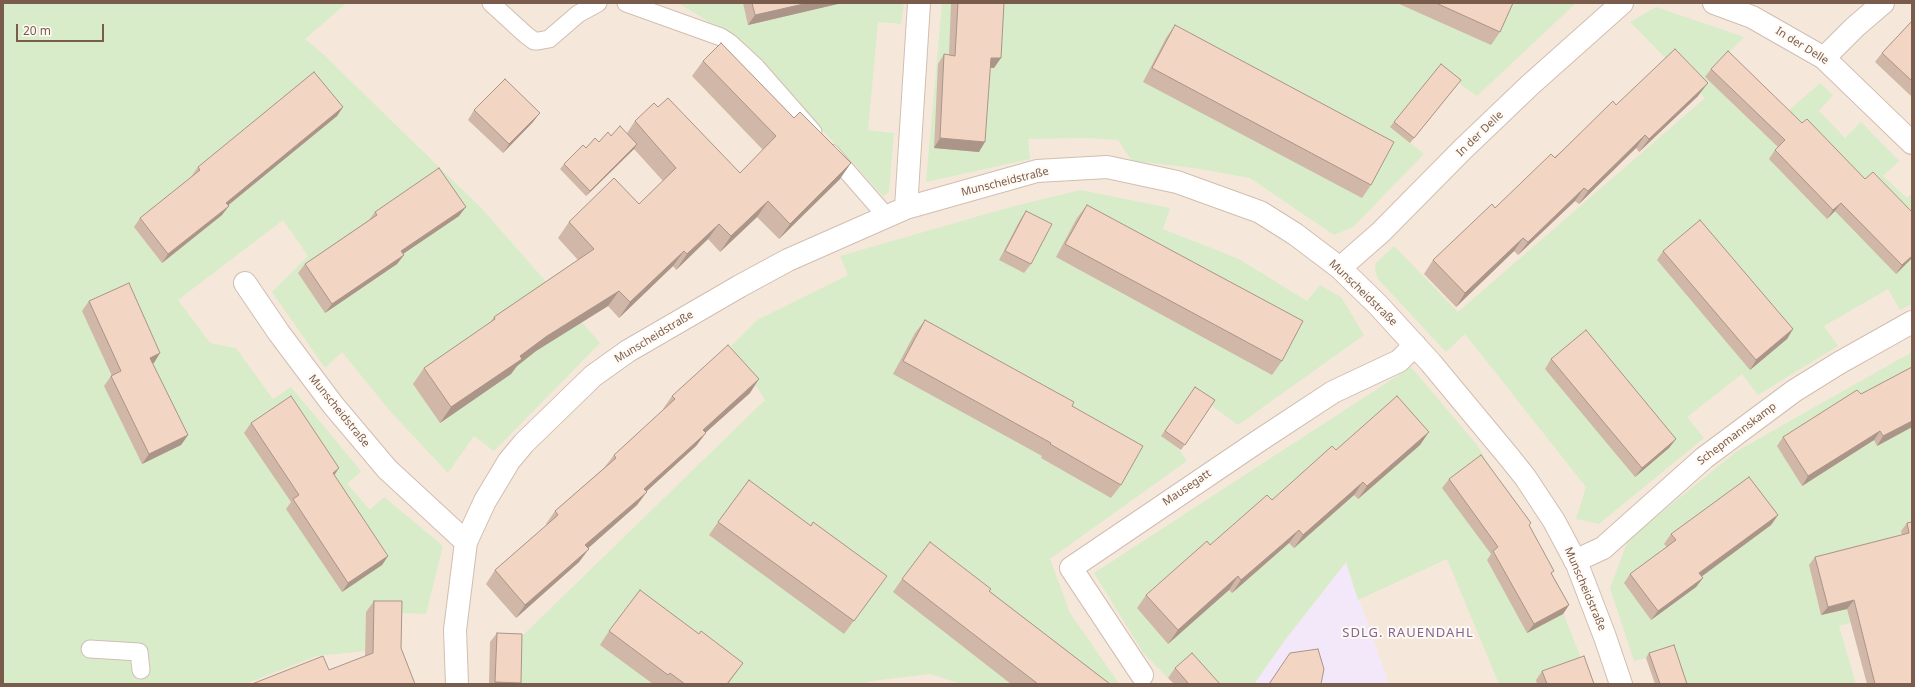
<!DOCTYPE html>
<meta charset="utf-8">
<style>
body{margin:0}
#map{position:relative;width:1915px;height:687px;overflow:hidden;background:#fdf6ec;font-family:"Noto Sans",sans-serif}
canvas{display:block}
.frame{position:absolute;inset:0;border:4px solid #7a5c4d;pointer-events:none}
.scale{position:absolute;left:16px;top:24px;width:88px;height:18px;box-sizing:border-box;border:2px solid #7a5c4d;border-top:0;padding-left:5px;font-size:12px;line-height:14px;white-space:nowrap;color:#7a5c4d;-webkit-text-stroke:3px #fffaf3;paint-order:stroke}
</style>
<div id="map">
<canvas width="1915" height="687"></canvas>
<div class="frame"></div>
<div class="scale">20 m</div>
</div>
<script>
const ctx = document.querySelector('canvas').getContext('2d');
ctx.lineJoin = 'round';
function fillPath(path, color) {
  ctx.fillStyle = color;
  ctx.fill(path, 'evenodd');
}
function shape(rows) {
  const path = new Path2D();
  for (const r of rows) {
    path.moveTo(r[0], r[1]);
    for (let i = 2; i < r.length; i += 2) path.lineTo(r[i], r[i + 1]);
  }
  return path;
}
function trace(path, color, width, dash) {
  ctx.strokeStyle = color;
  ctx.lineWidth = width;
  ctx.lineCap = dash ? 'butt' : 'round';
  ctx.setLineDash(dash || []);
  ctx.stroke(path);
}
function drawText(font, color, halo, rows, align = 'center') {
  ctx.font = font + ' "Noto Sans",sans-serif';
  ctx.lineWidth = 4;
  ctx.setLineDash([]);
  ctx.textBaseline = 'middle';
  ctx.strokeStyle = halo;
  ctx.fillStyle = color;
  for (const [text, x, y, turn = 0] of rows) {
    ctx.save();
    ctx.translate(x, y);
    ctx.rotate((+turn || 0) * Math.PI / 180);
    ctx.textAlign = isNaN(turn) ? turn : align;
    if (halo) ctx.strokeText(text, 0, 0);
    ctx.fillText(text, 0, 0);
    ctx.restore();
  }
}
const residential = shape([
 [347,3,1912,3,1912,684,181,684,3,248,263,74]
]);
const education = shape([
 [1346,562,1389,684,1254,684,1285,640]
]);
const green = shape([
 [3,3,347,3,305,39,324,55,482,209,600,343,494,451,474,436,448,473,390,411,342,352,325,368,272,292,308,256,283,220,178,300,210,343,236,348,273,399,291,387,361,471,347,484,370,510,384,497,443,546,426,614,394,613,365,651,317,656,245,684,3,684],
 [678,3,904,3,901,24,878,22,868,130,894,133,889,192,883,196,742,42],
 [942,3,1576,3,1477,96,1438,69,1391,127,1424,154,1353,227,1334,235,1250,178,1194,168,1132,161,1118,140,1085,138,1028,139,1030,159,926,182],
 [1656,7,1744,37,1705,77,1763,133,1820,83,1833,95,1819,111,1845,138,1861,122,1899,161,1883,176,1907,198,1912,193,1912,304,1900,310,1888,289,1824,326,1838,346,1758,395,1742,374,1687,417,1704,438,1599,524,1576,519,1586,487,1465,334,1446,352,1378,279,1375,270,1376,263,1394,246,1458,312,1705,98,1630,22],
 [1081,190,1170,208,1163,229,1239,259,1307,301,1320,285,1341,297,1364,335,1238,425,1211,405,1161,436,1178,448,1187,461,1050,559,1070,613,1118,682,1117,684,961,684,931,674,871,681,861,684,514,684,515,643,765,400,731,346,757,320,848,275,840,256,1014,206],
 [1912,352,1912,606,1839,626,1856,684,1682,684,1646,658,1634,661,1610,588,1628,540,1737,451],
 [1411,367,1477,445,1534,539,1581,658,1589,684,1499,684,1447,559,1358,600,1346,562,1285,640,1254,684,1205,684,1185,662,1168,678,1144,654,1094,573]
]);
const service = shape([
 [491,3,526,35,534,41,538,41,549,39,578,14,598,3],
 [626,3,721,37,730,43,756,67,813,132],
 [831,153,887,217],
 [90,649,139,652,141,670]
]);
const minor = shape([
 [1714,3,1752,17,1824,58,1912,143],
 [1824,58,1855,27,1883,3],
 [906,208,919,3],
 [1340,268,1381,232,1463,149,1530,85,1622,3],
 [245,283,279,333,333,405,387,469,466,542],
 [1575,561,1603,548,1704,458,1794,391,1839,363,1912,322],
 [1142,675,1071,568,1257,442,1333,392,1399,361,1415,345],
 [457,684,455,630,466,542,485,501,509,461,524,443,593,376,628,351,740,286,788,260,906,208,1037,171,1107,167,1177,182,1260,212,1295,234,1340,268,1378,305,1431,363,1509,457,1525,477,1554,521,1577,564,1605,637,1621,684]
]);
const wall = shape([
 [743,3,842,3,748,25],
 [951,3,1004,3,994,68,990,68,979,152,934,148,938,64,944,54,949,55],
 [1397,3,1513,3,1500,32,1491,45],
 [1912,21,1912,97,1875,62,1882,53],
 [1175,25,1371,185,1362,198,1143,82,1166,38],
 [703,61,840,179,779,239,757,217,720,252,708,239,676,270,673,266,619,318,608,306,536,351,517,366,511,374,440,423,413,384,424,368,490,323,494,317,578,260,558,238,569,222,639,204,663,181,634,149,586,196,560,169,564,164,586,148,611,136,627,133,635,121,658,107,740,173,763,150,692,76],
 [1711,69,1912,258,1896,274,1835,211,1827,219,1769,159,1775,150,1778,147,1705,77],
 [1458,84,1410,143,1390,127,1394,122],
 [1698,96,1639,152,1636,148,1579,204,1575,201,1518,255,1514,251,1456,307,1424,274,1433,260,1616,105],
 [343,107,337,116,228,205,222,215,162,263,134,227,140,218,192,177,191,177,198,167],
 [474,110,533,122,503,153,468,120],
 [1087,205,1282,361,1272,375,1056,257,1077,218],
 [1026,211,1031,264,1024,273,999,260,1020,220],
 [375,212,459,216,403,254,404,255,397,264,325,313,298,273,305,264,369,220],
 [1663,251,1793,329,1787,339,1750,370,1657,260],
 [89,301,154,363,152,363,188,435,181,445,142,464,104,386,111,376,112,376,82,311],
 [925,320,1072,406,1121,485,1111,498,1041,458,1042,456,893,374,915,333],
 [1551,359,1676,439,1669,448,1635,477,1545,369],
 [1912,367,1912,427,1877,446,1874,440,1802,486,1777,446,1783,437,1861,394],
 [1192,392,1215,400,1181,450,1161,436],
 [750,393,706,432,696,446,646,491,637,505,588,548,579,562,516,618,486,584,495,570,547,525,546,524,555,511,604,468,614,455,664,410,663,409,672,396],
 [251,423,388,556,382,565,342,592,286,509,291,502,244,433],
 [1420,445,1358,499,1354,495,1294,548,1289,543,1232,593,1229,590,1168,644,1137,608,1146,595,1210,545,1272,500,1336,450],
 [1449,479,1531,523,1529,525,1552,574,1569,605,1563,614,1527,633,1487,560,1491,554,1442,488],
 [1778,515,1771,525,1701,576,1703,578,1696,587,1651,620,1624,583,1630,574,1667,547,1664,544,1671,534],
 [718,522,877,590,844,634,709,535],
 [1912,522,1912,684,1867,684,1847,609,1821,615,1809,565,1815,557,1902,535,1901,531,1907,523],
 [902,579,989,591,1110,684,1011,684,893,592],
 [374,601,401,648,329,670,365,657,366,612],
 [609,631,699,634,743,663,728,684,653,684,600,645],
 [497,633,521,683,520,684,489,684,490,642],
 [1649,653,1687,684,1655,684,1646,658],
 [1175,668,1220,684,1174,684,1168,678],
 [1542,671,1594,684,1537,684,1536,680]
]);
const shadedWall = shape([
 [808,3,842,3,748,25,755,15],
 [991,58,1001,58,994,68,985,67],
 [1708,83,1698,96,1639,152,1649,139],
 [343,107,337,116,220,212,226,203],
 [540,113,533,122,503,153,509,144],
 [1645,135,1636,148,1579,204,1588,191],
 [940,138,985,142,979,152,934,148],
 [637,144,634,149,586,196,590,191],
 [851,163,840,179,779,239,790,224],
 [1584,188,1575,201,1518,255,1528,242],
 [768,201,757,217,720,252,731,236],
 [1841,203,1835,211,1827,219,1833,210],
 [229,206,222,215,162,263,168,254],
 [466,207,459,216,394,260,401,251],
 [719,224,708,239,676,270,687,254],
 [1523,238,1514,251,1456,307,1465,293],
 [684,251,673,266,619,318,630,302],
 [404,255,397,264,325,313,332,304],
 [1912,256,1912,258,1896,274,1902,265],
 [619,291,608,306,536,351,517,366,511,374,440,423,451,407,547,336],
 [1793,329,1787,339,1750,370,1756,360],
 [160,353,154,363,143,367,150,358],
 [759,379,750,393,694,443,703,430],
 [1912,421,1912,427,1877,446,1883,436],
 [1880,431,1874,440,1802,486,1808,476],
 [1429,432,1420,445,1358,499,1367,486],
 [706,433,696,446,635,502,644,489],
 [188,435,181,445,142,464,149,454],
 [1676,439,1669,448,1635,477,1642,468],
 [339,468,333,477,333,473],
 [1363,482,1354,495,1294,548,1303,535],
 [647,492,637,505,576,559,585,545],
 [1778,515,1771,525,1693,583,1699,573],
 [1299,530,1289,543,1232,593,1241,580],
 [589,549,579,562,516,618,525,605],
 [388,556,382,565,342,592,348,583],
 [1238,576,1229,590,1168,644,1178,630],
 [1703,578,1696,587,1651,620,1658,611],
 [1854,600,1847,609,1821,615,1828,607],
 [1569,605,1563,614,1527,633,1534,624],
 [495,682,521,683,520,684,494,684]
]);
const building = shape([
 [752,3,808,3,755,15,752,3],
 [958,3,1004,3,1001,58,991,58,985,142,940,138,944,54,955,56,958,3],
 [1436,3,1513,3,1500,32,1436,3],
 [1912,21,1912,81,1882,53,1912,21],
 [1175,25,1394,142,1371,185,1152,68,1175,25],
 [721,43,794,118,800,112,851,163,790,224,768,201,731,236,719,224,687,254,684,251,630,302,619,291,547,336,520,356,522,359,451,407,424,368,495,319,494,317,594,249,569,222,614,178,639,204,676,168,635,121,654,103,658,107,668,98,740,173,776,136,703,61,721,43],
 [1675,49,1708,83,1649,139,1645,135,1588,191,1584,188,1528,242,1523,238,1465,293,1433,260,1492,204,1495,208,1551,154,1555,158,1613,101,1616,105,1675,49],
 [1728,51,1802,123,1807,119,1865,179,1873,172,1912,212,1912,256,1902,265,1841,203,1833,210,1775,150,1785,140,1711,69,1728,51],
 [1441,64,1461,80,1414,138,1394,122,1441,64],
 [314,72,343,107,226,203,229,206,168,254,140,218,200,170,198,167,314,72],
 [505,79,540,113,509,144,474,110,505,79],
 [620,126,637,144,590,191,564,164,583,145,586,148,595,138,599,142,608,132,611,136,620,126],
 [439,168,466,207,401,251,404,255,332,304,305,264,377,215,375,212,439,168],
 [1087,205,1303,321,1282,361,1065,244,1087,205],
 [1026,211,1052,224,1031,264,1005,251,1026,211],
 [1700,220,1793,329,1756,360,1663,251,1700,220],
 [129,283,160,353,150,358,188,435,149,454,111,376,121,371,89,301,129,283],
 [925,320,1074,402,1072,406,1143,446,1121,485,1050,444,1051,443,903,361,925,320],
 [1586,330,1676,439,1642,468,1551,359,1586,330],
 [728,345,759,379,703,430,706,433,644,489,647,492,585,545,589,549,525,605,495,570,558,515,555,511,616,458,614,455,675,399,672,396,728,345],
 [1912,367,1912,421,1883,436,1880,431,1808,476,1783,437,1857,390,1861,394,1912,367],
 [1195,387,1215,400,1185,445,1165,431,1195,387],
 [291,396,339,468,333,473,388,556,348,583,293,499,299,495,251,423,291,396],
 [1397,396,1429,432,1367,486,1363,482,1303,535,1299,530,1241,580,1238,576,1178,630,1146,595,1207,541,1210,545,1267,495,1272,500,1332,446,1336,450,1397,396],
 [1481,455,1531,523,1529,525,1554,571,1551,573,1569,605,1534,624,1493,551,1498,547,1449,479,1481,455],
 [1749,477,1778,515,1699,573,1703,578,1658,611,1630,574,1676,540,1671,534,1749,477],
 [749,480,811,526,813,522,887,576,854,621,718,522,749,480],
 [1912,522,1912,684,1875,684,1854,600,1828,607,1815,557,1909,533,1907,523,1912,522],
 [930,542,991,589,989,591,1110,684,1038,684,902,579,930,542],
 [640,590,699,634,701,631,743,663,727,684,685,684,670,673,668,675,609,631,640,590],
 [374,601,402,601,401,648,415,684,252,684,323,656,329,670,373,653,374,601],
 [497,633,522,634,521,683,495,682,497,633],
 [1674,645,1687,684,1660,684,1649,653,1674,645],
 [1318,649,1324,669,1321,684,1269,684,1290,653,1318,649],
 [1192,653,1220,684,1189,684,1175,668,1192,653],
 [1584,656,1594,684,1547,684,1542,671,1584,656]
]);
const streetNames = [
 ["In der Delle",1802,46,32],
 ["In der Delle",1480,134,-44],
 ["Munscheidstraße",1005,182,-14],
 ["Munscheidstraße",1363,293,44],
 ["Munscheidstraße",654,337,-31],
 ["Munscheidstraße",339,411,51],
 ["Schepmannskamp",1737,434,-37],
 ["Mausegatt",1187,488,-34],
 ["Munscheidstraße",1585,589,67]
];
const quarterNames = [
 ["SDLG. RAUENDAHL",1408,633]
];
fillPath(residential, '#f5e8da');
fillPath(education, '#f3e8fa');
fillPath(green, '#d8ecc9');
trace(service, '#d1beb0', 19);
trace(minor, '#d1beb0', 24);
trace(service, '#fff', 17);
trace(minor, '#fff', 22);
fillPath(wall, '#d1b7a8');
fillPath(shadedWall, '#aa9588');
fillPath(building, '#f3d5c3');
trace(building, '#aa9588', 1);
drawText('11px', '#7a5c4d', '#fffaf3', streetNames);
ctx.letterSpacing = '1px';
drawText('13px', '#846695', '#fffaf3', quarterNames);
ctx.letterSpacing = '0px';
</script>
